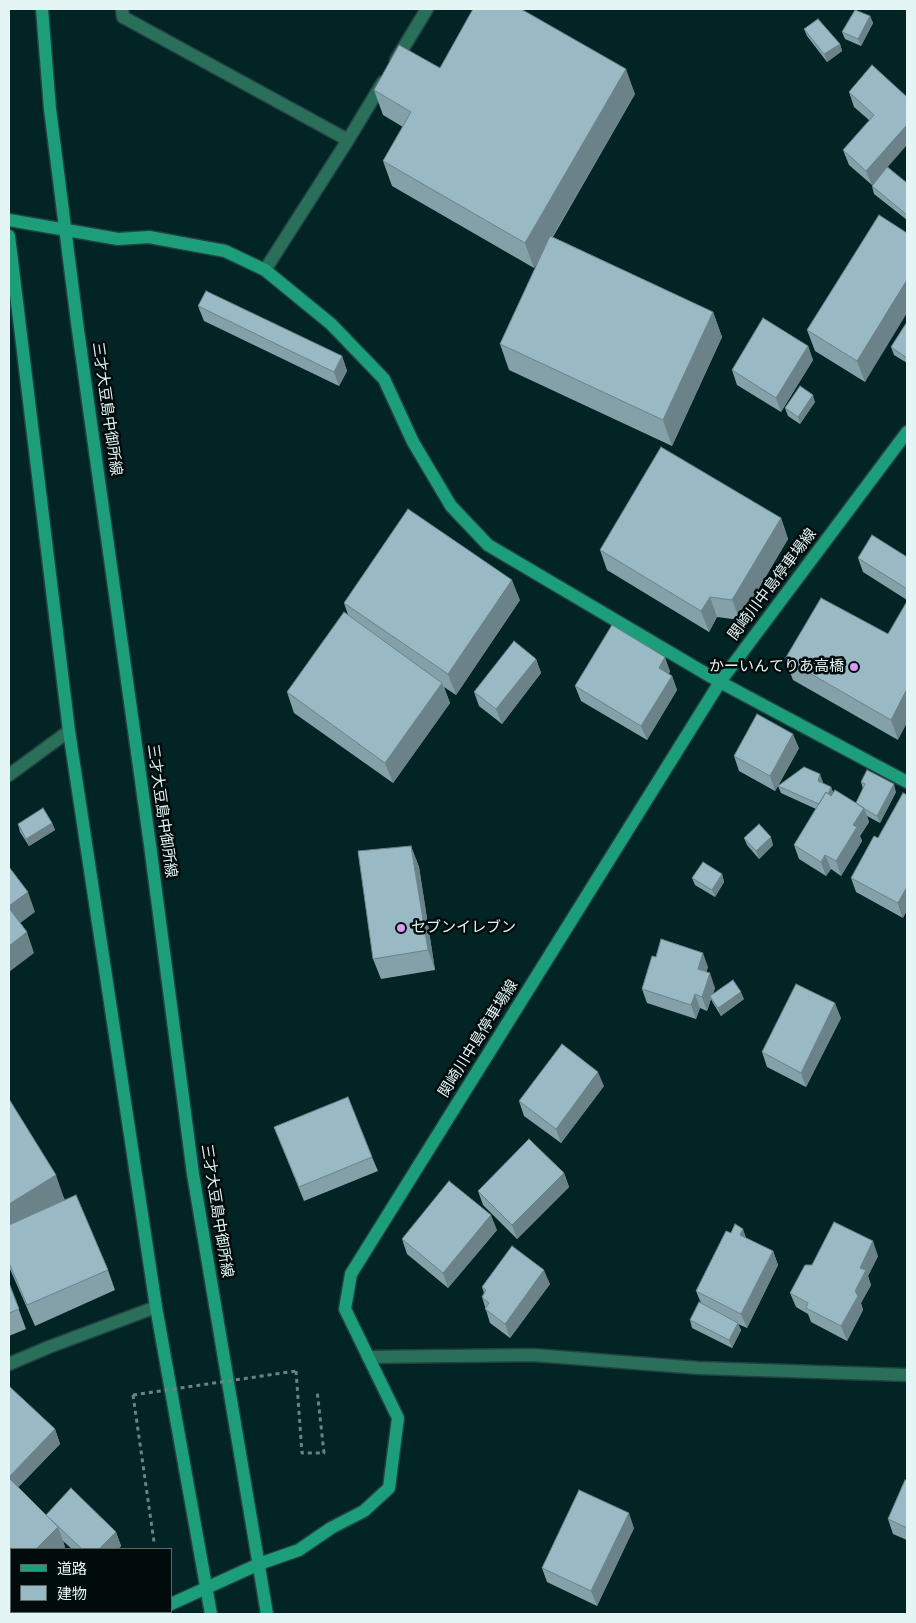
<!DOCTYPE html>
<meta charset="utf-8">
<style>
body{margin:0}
#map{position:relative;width:916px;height:1623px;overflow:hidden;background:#022424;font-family:"Nunito Sans","Noto Sans JP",sans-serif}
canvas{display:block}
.frame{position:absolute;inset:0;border:10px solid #e3f6f5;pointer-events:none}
.legend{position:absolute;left:10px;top:1548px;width:162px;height:65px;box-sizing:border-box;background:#010b0b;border:1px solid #5b6969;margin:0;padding:6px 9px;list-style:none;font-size:15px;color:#e3f6f5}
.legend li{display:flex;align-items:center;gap:10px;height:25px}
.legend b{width:25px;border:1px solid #5b6969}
</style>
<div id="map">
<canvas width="916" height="1623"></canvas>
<div class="frame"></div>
<ul class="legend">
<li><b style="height:6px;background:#1c9e7b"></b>道路</li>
<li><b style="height:14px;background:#99bac4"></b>建物</li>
</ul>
</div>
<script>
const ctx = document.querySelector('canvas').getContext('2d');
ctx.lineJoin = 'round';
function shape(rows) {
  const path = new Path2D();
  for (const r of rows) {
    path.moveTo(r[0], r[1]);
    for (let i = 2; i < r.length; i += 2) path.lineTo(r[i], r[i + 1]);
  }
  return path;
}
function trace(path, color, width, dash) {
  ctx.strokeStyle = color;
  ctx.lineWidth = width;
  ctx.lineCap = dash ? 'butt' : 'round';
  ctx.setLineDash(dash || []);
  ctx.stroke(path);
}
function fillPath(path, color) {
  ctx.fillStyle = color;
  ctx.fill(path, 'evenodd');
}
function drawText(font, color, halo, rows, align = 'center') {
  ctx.font = font + ' "Nunito Sans","Noto Sans JP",sans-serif';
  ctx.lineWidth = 5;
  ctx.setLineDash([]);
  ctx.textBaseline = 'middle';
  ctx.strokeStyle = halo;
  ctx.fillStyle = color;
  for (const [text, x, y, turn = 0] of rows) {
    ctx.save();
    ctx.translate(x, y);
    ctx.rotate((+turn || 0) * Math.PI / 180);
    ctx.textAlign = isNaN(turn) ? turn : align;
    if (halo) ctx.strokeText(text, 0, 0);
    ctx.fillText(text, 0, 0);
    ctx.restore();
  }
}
const path = shape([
 [296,1371,302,1453,324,1453,317,1390],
 [133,1395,154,1542]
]);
const lane = shape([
 [9,775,69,731]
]);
const street = shape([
 [122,9,123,17,348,140],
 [396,60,427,9],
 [265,270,348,140,383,82],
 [368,1357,533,1355,699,1368,907,1375],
 [9,1364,49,1347,156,1307]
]);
const secondary = shape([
 [42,9,50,109,78,330,150,845,193,1174,267,1614],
 [9,220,118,239,149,237,225,251,265,270,331,324,384,379,413,442,451,506,488,545,720,682,907,782],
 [9,236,69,731,156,1307,211,1614],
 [171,1604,259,1564,299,1550,331,1528,364,1511,389,1488,398,1418,345,1309,351,1274,720,682,907,432],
 [150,1614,155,1612]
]);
const pathBridge = shape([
 [133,1395,296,1371]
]);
const wall = shape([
 [870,16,873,23,861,46,845,39,842,32],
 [804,29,840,44,842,51,827,62,807,36],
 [872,65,888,167,907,183,907,220,874,194,872,186,877,179,872,185,849,165,843,150,870,121,854,107,849,92],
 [440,68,635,94,553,237,713,312,722,337,672,446,509,370,500,344,538,262,534,268,392,186,383,161,403,127,383,115,374,90],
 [907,233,865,382,815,351,807,330],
 [198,306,342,356,347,371,339,386,204,321],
 [907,322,907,363,894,355,891,347],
 [808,346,813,360,781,412,737,385,732,370],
 [815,402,800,424,788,416,785,408],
 [781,518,788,539,740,620,717,617,709,632,607,570,600,550],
 [907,557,907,600,863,572,858,558],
 [520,600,456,695,444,687,450,703,393,783,294,713,287,692,348,615,344,603],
 [888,634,898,740,793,680,785,659],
 [536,659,541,673,502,724,479,706,474,692],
 [670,671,669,674,672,676,677,690,647,740,581,701,575,686],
 [799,748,778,786,823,782,823,783,831,787,833,792,856,803,863,789,861,782,896,792,880,823,867,816,869,822,860,836,862,841,841,876,831,869,826,876,799,859,794,845,816,809,781,793,778,786,775,791,739,771,734,756],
 [52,823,55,830,29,846,20,832,18,824],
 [744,838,773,845,759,859,747,845],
 [878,838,903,918,856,892,851,878],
 [411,846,419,867,435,970,381,979,373,959],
 [722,874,724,882,715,897,695,885,692,878],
 [656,957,708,967,706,972,715,988,713,994,744,999,721,1016,713,1003,711,999,707,1011,700,1008,696,1019,647,1003,642,989],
 [841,1018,806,1087,767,1067,762,1052],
 [604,1086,561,1143,524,1116,519,1101],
 [9,1099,65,1200,108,1270,115,1290,35,1326,9,1267],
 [274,1127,372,1157,378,1171,304,1201],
 [564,1173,569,1187,517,1239,483,1205,478,1191],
 [497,1230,448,1288,407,1254,402,1239],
 [731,1233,746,1238,773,1251,778,1265,747,1328,738,1324,741,1330,732,1348,692,1328,690,1320,701,1303,696,1291],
 [878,1256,868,1276,871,1285,861,1303,863,1310,847,1341,811,1322,808,1314,796,1307,790,1293,812,1265],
 [9,1283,26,1329,9,1336],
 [550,1284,510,1338,490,1323,482,1297,484,1293,482,1287],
 [9,1388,55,1429,60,1444,18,1487,46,1515,116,1532,121,1546,118,1549,72,1549,63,1541,65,1547,63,1549,11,1549],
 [907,1481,907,1540,893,1534,888,1519],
 [634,1528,597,1606,547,1582,542,1568],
 [56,1612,84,1612,82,1614,59,1614]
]);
const shadedWall = shape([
 [870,16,873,23,861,46,858,39],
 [840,44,842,51,827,62,824,54],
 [626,69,635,94,534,268,525,243],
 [907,125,907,145,872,185,866,171],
 [907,280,907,313,865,382,857,361],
 [713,312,722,337,672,446,663,420],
 [808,346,813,360,781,412,776,398],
 [342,356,347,371,339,386,334,372],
 [813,395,815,402,800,424,798,417],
 [781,518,788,539,740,620,732,600],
 [512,580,520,600,456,695,448,674],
 [710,597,717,617,709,632,701,611],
 [665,657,670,671,664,683,659,668],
 [536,659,541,673,502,724,496,709],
 [672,676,677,690,647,740,641,726],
 [442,683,450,703,393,783,385,763],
 [907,689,907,723,898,740,891,720],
 [793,734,799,748,775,791,770,776],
 [820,774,823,782,820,788,818,781],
 [894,784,896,792,880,823,877,816],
 [831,787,834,795,821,805],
 [864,808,869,822,860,836,862,841,841,876,836,861,853,825],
 [52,823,55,830,29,846,26,839],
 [771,837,773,845,759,859,756,851],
 [411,846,419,867,435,970,428,950],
 [825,855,831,869,826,876,821,862],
 [722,874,724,882,715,897,712,890],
 [907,887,907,911,903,918,898,903],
 [28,892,35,912,15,927,9,910,9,906],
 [27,932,34,953,9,972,9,946],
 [703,953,708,967,703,984,698,969],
 [710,973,715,988,711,998,710,996,711,999,707,1011,702,997],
 [741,992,744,999,721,1016,718,1008],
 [695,994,700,1008,696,1019,691,1005],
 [835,1003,841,1018,806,1087,801,1073],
 [598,1072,604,1086,561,1143,556,1129],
 [564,1173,569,1187,517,1239,512,1225],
 [56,1175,65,1201,9,1235,9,1204],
 [491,1215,497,1230,448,1288,443,1273],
 [743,1229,748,1243,740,1235],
 [873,1241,878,1256,868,1276,871,1285,861,1303,863,1310,847,1341,841,1326,855,1291,860,1268],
 [773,1251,778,1265,747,1328,741,1314],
 [544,1270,550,1284,510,1338,505,1324],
 [738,1323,741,1330,732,1348,729,1340],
 [55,1429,60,1444,9,1497,9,1477],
 [629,1513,634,1528,597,1606,591,1591],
 [58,1527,65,1547,63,1549,36,1549],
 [116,1532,121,1546,118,1549,99,1549],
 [11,1574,11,1602,9,1604,9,1576],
 [65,1612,84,1612,82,1614,66,1614]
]);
const building = shape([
 [473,9,521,9,626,69,525,243,383,161,411,112,374,90,399,45,440,68,473,9],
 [855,10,870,16,858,39,842,32,855,10],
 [818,19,840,44,824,54,804,29,818,19],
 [872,65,907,97,907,125,866,171,843,150,874,115,849,92,872,65],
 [887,167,907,183,907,215,872,186,887,167],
 [879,215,907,233,907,280,857,361,807,330,879,215],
 [550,236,713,312,663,420,500,344,550,236],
 [206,291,342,356,334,372,198,306,206,291],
 [763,318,808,346,776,398,732,370,763,318],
 [907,322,907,358,891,347,907,322],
 [800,386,813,395,798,417,785,408,800,386],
 [661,447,781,518,732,600,710,597,701,611,600,550,661,447],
 [408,509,512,580,448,674,344,603,408,509],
 [872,535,907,557,907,589,858,558,872,535],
 [821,598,888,634,906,603,907,604,907,689,891,720,785,659,821,598],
 [344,612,442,683,385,763,287,692,344,612],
 [612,625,665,657,659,668,672,676,641,726,575,686,612,625],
 [514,641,536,659,496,709,474,692,514,641],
 [757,714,793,734,770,776,734,756,757,714],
 [804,767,820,774,818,781,831,787,828,794,826,792,819,804,778,786,804,767],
 [867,770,894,784,877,816,863,808,856,803,865,784,861,782,867,770],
 [835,790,864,808,853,825,857,827,836,861,825,855,821,862,794,845,826,792,831,796,835,790],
 [903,793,907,795,907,887,898,903,851,878,874,836,878,838,903,793],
 [43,808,52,823,26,839,18,824,43,808],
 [759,824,771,837,756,851,744,838,759,824],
 [411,846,428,950,373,959,358,851,411,846],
 [703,862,722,874,712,890,692,878,703,862],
 [9,867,28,892,9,906,9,867],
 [9,908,27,932,9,946,9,908],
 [661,939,703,953,698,969,710,973,702,997,695,994,691,1005,642,989,652,956,656,957,661,939],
 [733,980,741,992,718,1008,710,996,733,980],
 [796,984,835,1003,801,1073,762,1052,796,984],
 [562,1044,598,1072,556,1129,519,1101,562,1044],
 [348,1097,372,1157,299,1187,274,1127,348,1097],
 [9,1099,56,1175,9,1204,9,1099],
 [529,1139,564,1173,512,1225,478,1191,529,1139],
 [449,1181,491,1215,443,1273,402,1239,449,1181],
 [76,1195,108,1270,27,1305,9,1263,9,1225,76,1195],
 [834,1222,873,1241,860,1268,866,1270,855,1291,858,1296,841,1326,806,1308,808,1303,790,1293,805,1265,812,1265,834,1222],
 [735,1224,743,1229,740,1235,773,1251,741,1314,696,1291,726,1231,731,1233,735,1224],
 [512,1246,544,1270,505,1324,485,1309,489,1303,482,1297,486,1290,482,1287,512,1246],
 [9,1283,19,1309,9,1313,9,1283],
 [699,1302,738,1323,729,1340,690,1320,699,1302],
 [10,1387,55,1429,9,1477,9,1388,10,1387],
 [10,1479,58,1527,36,1549,11,1549,11,1574,9,1576,9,1480,10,1479],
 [905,1480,907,1481,907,1528,888,1519,905,1480],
 [71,1488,116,1532,99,1549,82,1549,46,1515,71,1488],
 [579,1490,629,1513,591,1591,542,1568,579,1490]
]);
const markers = [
 [854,667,5,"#de98f2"],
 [401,928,5,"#de98f2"]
];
const streetNames = [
 ["三才大豆島中御所線",106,409,82],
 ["関崎川中島停車場線",773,585,-53],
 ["三才大豆島中御所線",161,811,82],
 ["関崎川中島停車場線",479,1039,-58],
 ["三才大豆島中御所線",216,1211,81]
];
const poiNames = [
 ["かーいんてりあ高橋",844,667],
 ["セブンイレブン",411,928,"left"]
];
trace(lane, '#224141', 15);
trace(street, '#224141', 15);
trace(secondary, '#224141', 15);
trace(path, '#698484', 3, [4, 4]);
trace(lane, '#2a6f5a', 12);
trace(street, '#2a6f5a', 12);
trace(secondary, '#1c9e7b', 12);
trace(pathBridge, '#698484', 3, [4, 4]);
fillPath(wall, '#84a0a9');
fillPath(shadedWall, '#6b8289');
fillPath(building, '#99bac4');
trace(building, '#6b8289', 1);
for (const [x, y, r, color] of markers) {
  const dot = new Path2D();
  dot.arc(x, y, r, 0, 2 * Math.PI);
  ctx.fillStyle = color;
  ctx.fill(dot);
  trace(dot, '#010b0b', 2);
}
drawText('15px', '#e3f6f5', '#010b0b', streetNames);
drawText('15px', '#e3f6f5', '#010b0b', poiNames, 'right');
</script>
